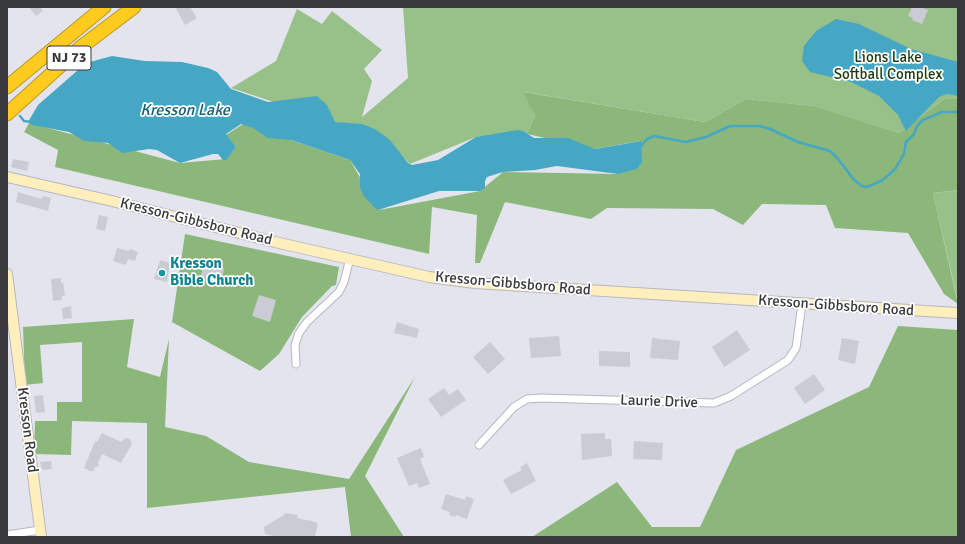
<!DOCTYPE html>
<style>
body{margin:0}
#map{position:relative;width:965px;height:544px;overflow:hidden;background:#e4e4ee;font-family:Signika,sans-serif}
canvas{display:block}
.frame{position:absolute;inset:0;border:8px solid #39393d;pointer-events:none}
</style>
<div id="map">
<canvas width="965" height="544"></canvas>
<div class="frame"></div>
</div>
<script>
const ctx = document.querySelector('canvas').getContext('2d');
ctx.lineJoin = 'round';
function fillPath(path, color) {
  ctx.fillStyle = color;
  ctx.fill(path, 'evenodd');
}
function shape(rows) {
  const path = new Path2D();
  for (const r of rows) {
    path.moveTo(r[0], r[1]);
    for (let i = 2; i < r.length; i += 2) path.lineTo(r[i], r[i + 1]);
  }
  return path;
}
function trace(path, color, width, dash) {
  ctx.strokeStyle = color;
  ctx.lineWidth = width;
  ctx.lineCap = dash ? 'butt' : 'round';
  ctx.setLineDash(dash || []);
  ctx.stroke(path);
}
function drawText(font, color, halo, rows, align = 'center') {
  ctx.font = font + ' Signika,sans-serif';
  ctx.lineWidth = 3.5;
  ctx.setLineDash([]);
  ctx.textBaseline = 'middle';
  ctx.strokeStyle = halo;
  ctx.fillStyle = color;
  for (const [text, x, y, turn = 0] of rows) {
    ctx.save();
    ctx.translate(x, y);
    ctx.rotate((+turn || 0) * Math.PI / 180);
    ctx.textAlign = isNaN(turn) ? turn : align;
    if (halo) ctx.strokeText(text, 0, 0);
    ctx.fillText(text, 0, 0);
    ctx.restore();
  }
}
const green = shape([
 [403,7,958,7,958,99,944,99,899,133,815,106,746,99,705,122,524,92,535,116,527,134,476,137,410,164,375,129,335,122,231,88,276,61,297,9,322,24,332,11,382,50,364,69,372,81,362,117,408,78],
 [958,190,958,302,933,193]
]);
const forest = shape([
 [523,92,705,122,746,99,815,106,899,133,944,99,958,99,958,190,933,193,958,304,944,294,908,233,835,228,826,205,762,204,743,225,713,209,607,208,591,219,505,202,480,263,475,263,477,215,432,207,429,254,55,167,58,150,24,132,29,123,180,163,226,159,236,147,226,135,243,124,350,160,379,210,480,191,503,172,618,174,640,141,594,149,527,134,535,116],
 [185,234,339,267,336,285,332,286,302,317,279,354,260,371,172,322],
 [134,319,127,367,160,377,169,339,165,427,206,436,249,462,349,479,415,377,365,476,404,537,351,537,345,487,147,508,147,423,72,421,71,455,34,454,35,421,57,421,57,402,82,402,82,342,40,345,43,383,25,385,23,327],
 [898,326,958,330,958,537,532,537,617,482,652,527,700,527,736,450,869,387]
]);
const water = shape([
 [836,19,859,24,911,49,958,62,958,96,947,94,939,97,906,131,898,115,879,96,851,82,810,72,802,61,804,46,816,31],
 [112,56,145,61,182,62,208,68,217,72,231,89,268,102,317,96,327,105,335,122,362,124,375,129,390,140,408,163,412,165,438,160,476,137,517,130,523,131,534,138,568,138,595,149,641,141,642,162,637,169,618,174,557,166,535,170,503,172,487,177,485,181,485,188,480,191,439,191,378,210,373,206,363,195,360,187,360,174,350,160,291,140,268,138,253,128,241,124,226,134,236,147,226,160,223,160,218,154,213,154,180,163,157,150,149,149,122,153,108,143,84,141,69,132,32,125,28,122,38,105,86,63]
]);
const stream = shape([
 [20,116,24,121,31,122],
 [641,146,647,139,654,136,686,142,706,137,730,126,760,126,770,129,798,142,830,151,839,160,854,180,862,186,867,187,883,180,895,169,904,154,906,142,914,134,917,126,923,120,942,112,958,112]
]);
const building = shape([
 [29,7,40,7,43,11,36,16],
 [175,7,190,7,197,18,185,25],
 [912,7,920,7,928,10,922,24,912,20,913,18,908,16],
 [13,159,29,162,27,171,11,167],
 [18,192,42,199,43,196,51,198,48,211,16,202],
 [99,215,108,217,105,231,96,229],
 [117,248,129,251,130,249,138,252,135,261,128,259,126,265,113,261],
 [160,260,170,263,167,282,154,279],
 [203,266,224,269,221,284,208,281,208,278,201,276],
 [61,278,61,283,63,282,65,295,62,296,62,300,53,301,51,279],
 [259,295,276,300,270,322,252,316],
 [71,306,72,318,63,319,62,308],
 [397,322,419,329,417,338,394,333],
 [737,330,750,350,724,367,712,347],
 [559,336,561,356,531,358,529,338],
 [652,338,680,341,678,360,650,358],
 [842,338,859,341,855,364,838,360],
 [490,342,505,359,488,374,473,357],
 [599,351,630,352,630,367,599,366],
 [814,374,825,390,805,404,794,388],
 [444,388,449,395,458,389,466,400,441,417,428,399],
 [43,395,45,412,36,413,34,396],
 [102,433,121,442,126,438,130,439,132,444,121,463,102,454,98,463,99,466,95,467,94,471,90,471,84,468,95,441,97,442],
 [605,433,605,439,611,439,612,456,582,460,581,434],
 [634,441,663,443,662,460,633,459],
 [421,448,424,457,420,459,430,484,419,488,417,483,409,486,397,458],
 [51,461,52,469,42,470,40,462],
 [527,463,536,481,511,494,503,480,522,470,520,467],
 [446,494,465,500,466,496,474,499,467,519,456,515,455,517,449,515,450,512,441,509],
 [285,513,298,515,297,518,316,522,318,525,315,536,278,537,265,534,264,527,284,515]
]);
const street = shape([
 [296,364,295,345,299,333,307,322,339,292,344,282,350,258],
 [479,445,514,407,527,399,541,398,714,403,731,396,788,360,796,348,802,304],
 [7,535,40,530]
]);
const secondary = shape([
 [7,177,112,201,275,242,429,277,475,283,958,313],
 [7,274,41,537]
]);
const highway = shape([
 [7,87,104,7],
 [7,114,81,47,134,7]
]);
const markers = [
 [162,273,4,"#0f9aa8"]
];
const shields = [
 [69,58,44]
];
const shieldNames = [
 ["NJ 73",69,58]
];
const parkNames = [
 ["Lions Lake",888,58],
 ["Softball Complex",888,75]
];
const streetNames = [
 ["Kresson-Gibbsboro Road",196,222,14],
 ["Kresson-Gibbsboro Road",513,284,5],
 ["Kresson-Gibbsboro Road",836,306,4],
 ["Laurie Drive",659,402,2],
 ["Kresson Road",27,430,83]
];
const cultureNames = [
 ["Kresson",170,264],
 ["Bible Church",170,281]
];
const waterNames = [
 ["Kresson Lake",185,111]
];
fillPath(green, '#97c188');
fillPath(forest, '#8bb87a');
fillPath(water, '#45a7c4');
trace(stream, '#45a7c4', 2.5);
fillPath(building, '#cacbd4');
trace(street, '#b7b7c0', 9);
trace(secondary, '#b7b7c0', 12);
trace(highway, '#ba9829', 15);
trace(street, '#fff', 7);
trace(secondary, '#ffefbc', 10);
trace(highway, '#ffcb1e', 13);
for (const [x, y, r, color] of markers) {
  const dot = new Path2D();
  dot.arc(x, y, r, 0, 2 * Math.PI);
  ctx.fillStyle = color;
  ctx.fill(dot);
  trace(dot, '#fff', 1.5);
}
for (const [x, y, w] of shields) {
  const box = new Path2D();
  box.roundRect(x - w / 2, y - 12, w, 24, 3);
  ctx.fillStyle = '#fff';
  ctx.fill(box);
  trace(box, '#39393d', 1);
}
drawText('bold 14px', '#39393d', null, shieldNames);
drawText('15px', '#1d3b0f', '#fff', parkNames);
drawText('15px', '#39393d', '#fff', streetNames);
drawText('bold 15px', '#0d838f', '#fff', cultureNames, 'left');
drawText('italic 16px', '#136176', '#fff', waterNames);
</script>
